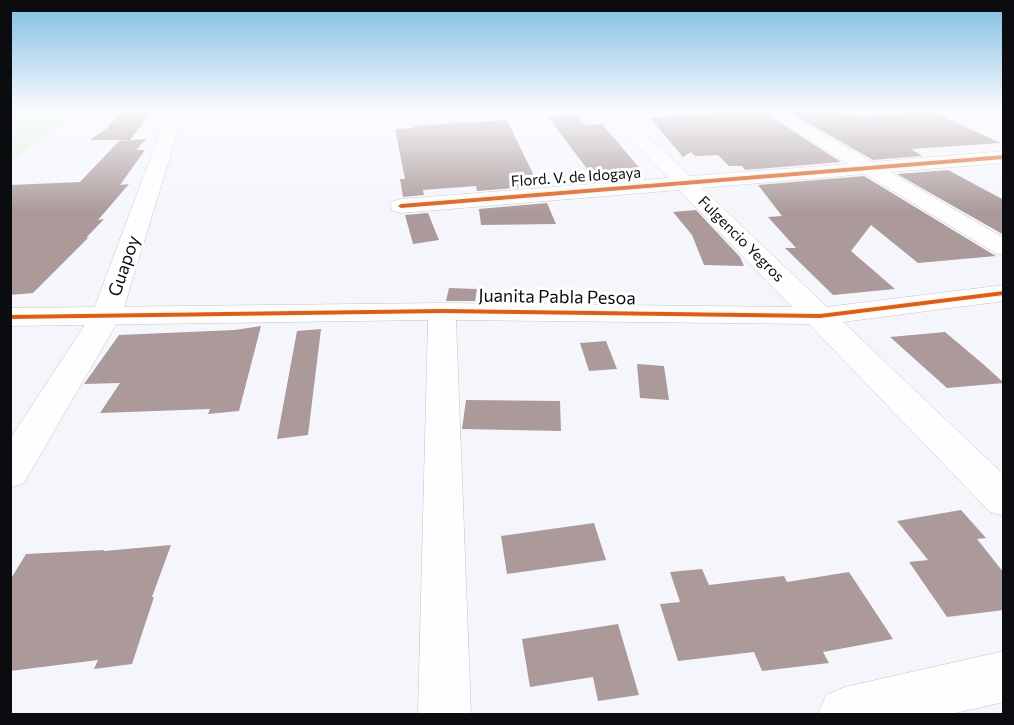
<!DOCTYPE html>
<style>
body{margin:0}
#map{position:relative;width:1014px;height:725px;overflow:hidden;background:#f5f6fc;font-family:Commissioner,sans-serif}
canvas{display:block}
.frame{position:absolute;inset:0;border:12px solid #0b0c0f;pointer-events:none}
</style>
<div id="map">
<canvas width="1014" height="725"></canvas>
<div class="frame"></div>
</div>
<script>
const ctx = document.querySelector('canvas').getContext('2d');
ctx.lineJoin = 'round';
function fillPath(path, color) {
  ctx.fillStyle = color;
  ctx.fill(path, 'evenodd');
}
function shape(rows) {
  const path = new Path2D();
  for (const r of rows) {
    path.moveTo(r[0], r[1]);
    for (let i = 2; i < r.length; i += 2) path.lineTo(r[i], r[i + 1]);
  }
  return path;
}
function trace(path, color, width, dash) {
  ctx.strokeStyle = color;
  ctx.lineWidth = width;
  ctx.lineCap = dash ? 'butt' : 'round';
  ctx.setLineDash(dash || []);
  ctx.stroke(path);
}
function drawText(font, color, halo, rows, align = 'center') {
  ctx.font = font + ' Commissioner,sans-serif';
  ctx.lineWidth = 6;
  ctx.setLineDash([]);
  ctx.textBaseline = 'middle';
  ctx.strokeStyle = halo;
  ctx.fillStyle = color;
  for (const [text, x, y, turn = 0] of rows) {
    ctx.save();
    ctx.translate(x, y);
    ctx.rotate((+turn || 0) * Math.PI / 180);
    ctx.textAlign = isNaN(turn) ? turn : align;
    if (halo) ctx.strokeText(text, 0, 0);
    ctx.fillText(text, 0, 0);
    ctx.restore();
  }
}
const green = shape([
 [16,111,79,111,11,162,11,114]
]);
const building = shape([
 [122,111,152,111,130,140,90,140,107,128],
 [737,111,762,111,841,162,745,170,742,166,729,166,718,155,695,156,691,152,683,157,650,118],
 [787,111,834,111,840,114,854,113,861,117,930,111,1001,143,911,149,922,156,873,160],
 [577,115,585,125,602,124,642,171,591,174,548,117],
 [507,120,539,186,477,191,476,186,423,190,424,195,403,197,400,179,405,179,395,129,413,128,413,126],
 [146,139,136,150,145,150,120,185,129,184,98,220,104,219,86,238,89,237,33,293,10,295,10,185,80,182,119,141],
 [948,170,1004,200,1004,235,897,174],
 [864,176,994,255,996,256,918,263,871,225,851,251,895,289,833,295,785,248,796,248,768,217,782,216,758,185],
 [547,203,556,224,481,225,479,209],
 [696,210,740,257,744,266,704,265,692,235,673,212],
 [428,213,439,240,413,244,405,215],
 [449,288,477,289,475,301,446,301],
 [261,326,239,411,208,414,210,409,100,413,120,383,84,384,119,335,235,330],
 [321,329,308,435,277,439,297,331],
 [945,332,983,364,1004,383,947,388,890,337],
 [606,341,617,369,589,371,580,343],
 [637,364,664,366,669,400,640,398],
 [466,400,560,401,561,431,462,429],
 [961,510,986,538,977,539,1004,573,1004,610,947,617,909,562,928,560,897,521],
 [594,523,606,560,507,574,501,536],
 [171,545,152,597,154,597,132,664,94,669,98,660,10,671,10,580,26,554,104,550,104,551],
 [702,569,709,585,784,576,787,582,849,572,893,639,823,652,829,663,762,671,754,652,678,661,660,604,680,602,670,572],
 [618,624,639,695,598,701,593,677,530,687,522,639]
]);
const minor = shape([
 [367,111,383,111,384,116,459,111,542,111,534,116,377,126,369,121,367,111],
 [604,111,621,111,690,176,848,164,764,111,783,111,872,162,1004,151,1004,163,890,172,1004,238,1004,255,995,253,865,174,702,188,827,307,1004,285,1004,301,843,322,1004,475,1004,516,990,512,809,324,456,320,471,714,418,714,428,320,10,326,10,308,442,303,792,307,679,190,401,213,393,211,390,206,393,201,401,199,668,178,604,111],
 [975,111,1004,113,1004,124,977,114,975,111],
 [1004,651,1004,702,951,714,818,714,826,695,845,687,1004,651]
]);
const major = shape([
 [168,111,184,111,122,314,24,483,10,488,10,439,92,314,168,111]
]);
const cycleway = shape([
 [1004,155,1004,159,401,208,398,206,401,204,1004,155],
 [1004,291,1004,295,820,318,442,313,10,319,10,315,442,309,820,314,1004,291]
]);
const farStreetnames = [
 ["Flord. V. de Idogaya",576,177,-4],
 ["Fulgencio Yegros",741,239,45]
];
const streetNames = [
 ["Guapoy",124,266,-71],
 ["Juanita Pabla Pesoa",557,297,1]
];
fillPath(green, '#ddf5dd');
fillPath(building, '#ab9a99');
trace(minor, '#c2c3c7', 1);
trace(major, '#c2c3c7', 1);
fillPath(minor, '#fefeff');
fillPath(major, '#fefeff');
fillPath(cycleway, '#e8590c');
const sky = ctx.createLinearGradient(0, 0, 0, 212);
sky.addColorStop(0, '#7dbce1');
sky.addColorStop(0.52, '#fafbfe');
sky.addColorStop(1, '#fafbfe00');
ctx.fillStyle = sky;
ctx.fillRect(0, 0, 1014, 212);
drawText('15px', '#0b0c0f', '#fff', farStreetnames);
drawText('18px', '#0b0c0f', '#fff', streetNames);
</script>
